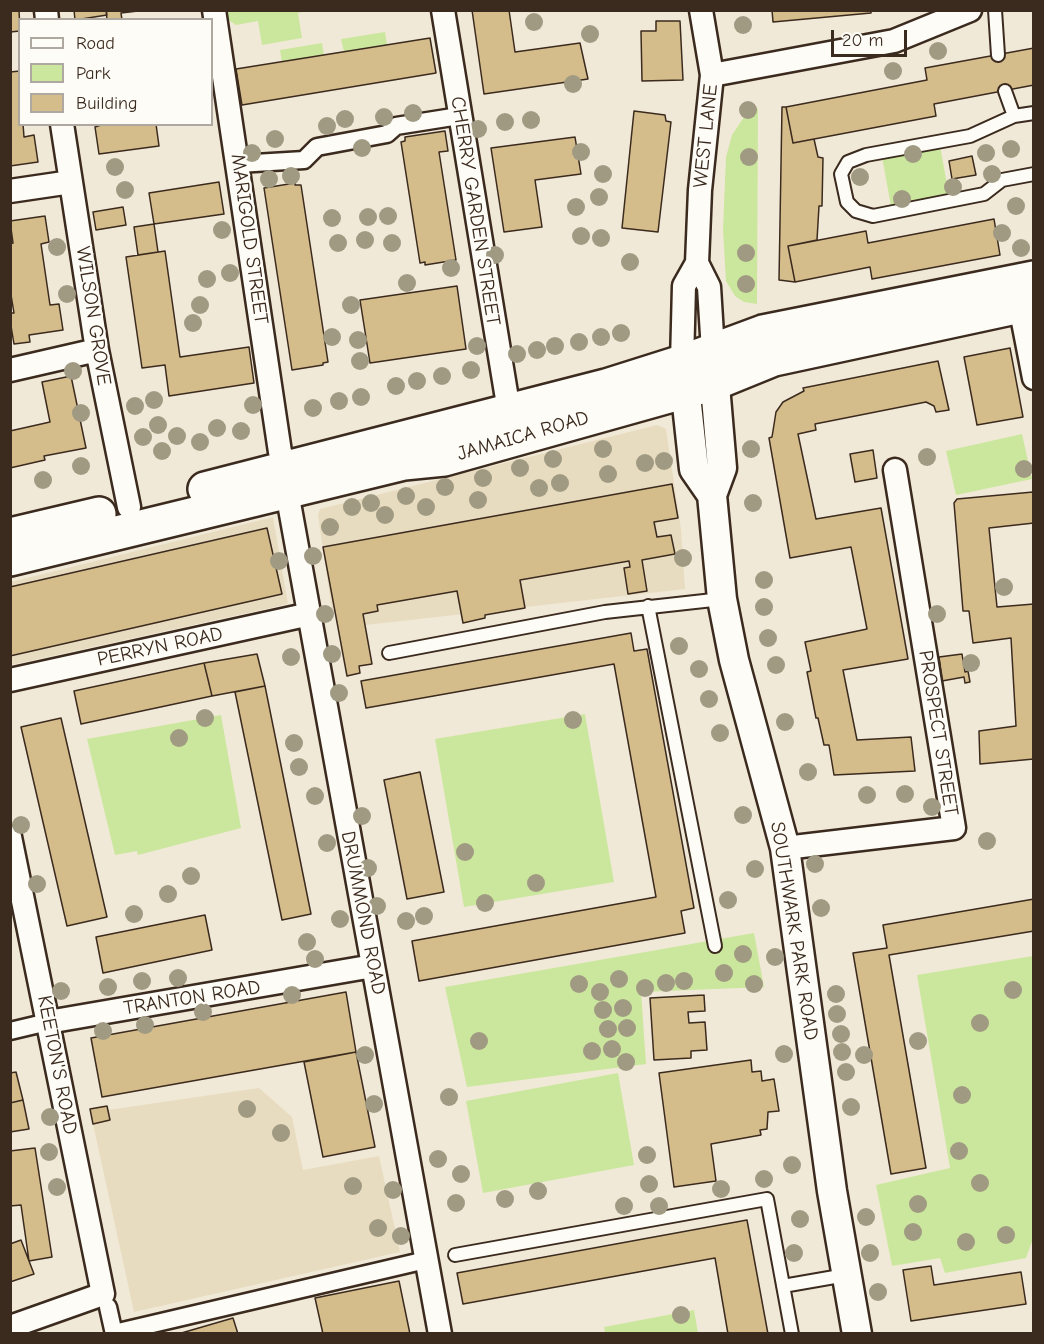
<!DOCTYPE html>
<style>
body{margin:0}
#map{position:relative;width:1044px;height:1344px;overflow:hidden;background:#f1e9d7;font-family:"Comic Neue",sans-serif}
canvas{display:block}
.frame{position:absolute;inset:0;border:12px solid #3b2a1e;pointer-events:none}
.legend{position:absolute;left:18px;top:18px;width:195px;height:108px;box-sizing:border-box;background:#fdfcf7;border:2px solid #afa8a0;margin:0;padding:8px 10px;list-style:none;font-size:18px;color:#3b2a1e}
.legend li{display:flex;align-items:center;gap:12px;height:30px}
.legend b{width:30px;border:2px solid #afa8a0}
.scale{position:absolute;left:831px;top:30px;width:76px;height:27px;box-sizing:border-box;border:3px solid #3b2a1e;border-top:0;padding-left:8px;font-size:18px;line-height:21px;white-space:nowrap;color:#3b2a1e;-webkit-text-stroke:4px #fdfcf7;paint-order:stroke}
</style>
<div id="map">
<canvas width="1044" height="1344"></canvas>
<div class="frame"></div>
<ul class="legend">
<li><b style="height:8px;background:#fdfcf7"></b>Road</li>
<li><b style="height:16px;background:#cbe79d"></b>Park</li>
<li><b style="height:16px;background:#d4bc8b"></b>Building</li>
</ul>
<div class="scale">20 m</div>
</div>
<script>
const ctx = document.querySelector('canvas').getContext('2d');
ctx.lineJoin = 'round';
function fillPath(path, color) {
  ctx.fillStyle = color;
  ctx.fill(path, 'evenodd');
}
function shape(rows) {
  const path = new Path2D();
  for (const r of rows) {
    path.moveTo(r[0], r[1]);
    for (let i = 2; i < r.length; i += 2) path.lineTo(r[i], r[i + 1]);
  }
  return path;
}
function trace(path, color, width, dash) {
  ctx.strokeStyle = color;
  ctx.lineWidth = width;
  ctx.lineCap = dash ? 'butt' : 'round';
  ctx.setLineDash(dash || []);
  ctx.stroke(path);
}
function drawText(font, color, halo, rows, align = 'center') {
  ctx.font = font + ' "Comic Neue",sans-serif';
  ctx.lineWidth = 4.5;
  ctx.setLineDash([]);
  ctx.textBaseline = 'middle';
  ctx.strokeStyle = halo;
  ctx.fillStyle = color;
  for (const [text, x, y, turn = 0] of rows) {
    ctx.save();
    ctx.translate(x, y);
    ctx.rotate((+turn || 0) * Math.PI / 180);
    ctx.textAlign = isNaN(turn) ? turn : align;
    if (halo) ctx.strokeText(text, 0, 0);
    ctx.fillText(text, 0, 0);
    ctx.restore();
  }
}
const built = shape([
 [657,425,666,429,681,529,685,589,348,627,344,609,332,611,318,515,320,509],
 [273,517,288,604,11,665,11,582],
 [259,1088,292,1117,303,1170,379,1156,400,1252,134,1312,93,1124,94,1112]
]);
const green = shape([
 [226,11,305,11,298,13,302,38,262,45,258,21,236,25,227,19],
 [385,32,387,45,344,52,341,39],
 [322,43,324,55,282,62,280,50],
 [758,108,757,304,744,302,735,296,726,281,723,230,726,157,732,135,744,117],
 [940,146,949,195,891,206,882,157],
 [1022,434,1032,479,956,495,946,451],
 [585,714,614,882,464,907,435,739],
 [221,715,241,828,138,855,137,851,115,855,87,739],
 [754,933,764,987,641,992,646,1064,467,1087,445,987],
 [1033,956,1034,1236,1026,1258,945,1273,940,1258,892,1266,876,1185,950,1168,917,975],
 [618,1073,634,1165,483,1193,466,1101],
 [694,1310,698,1333,605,1333,604,1327]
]);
const building = shape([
 [10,10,19,10,20,31,10,32,10,10],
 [74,10,106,10,107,15,75,20,74,10],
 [106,10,138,10,138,11,121,13,122,20,107,20,106,10],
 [472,10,509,10,515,52,580,43,588,79,484,94,472,10],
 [772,10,871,10,871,13,773,22,772,10],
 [656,21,680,21,683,80,642,81,641,31,656,31,656,21],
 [430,38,436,73,242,105,236,69,430,38],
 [1034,48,1034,85,934,104,936,116,793,143,786,107,927,80,925,68,1034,48],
 [20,71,20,124,23,124,24,137,34,135,38,162,10,166,10,72,20,71],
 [782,107,786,107,793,143,814,139,818,157,823,158,822,206,819,206,817,240,788,246,795,282,779,280,782,107],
 [634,111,665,115,666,121,671,122,658,232,622,228,634,111],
 [104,124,156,124,159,146,99,154,95,127,104,124],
 [445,131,448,151,439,152,456,260,425,265,425,262,420,263,401,142,405,141,405,137,445,131],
 [575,137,581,174,535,180,542,227,504,232,491,148,575,137],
 [972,156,976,175,952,179,949,161,972,156],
 [219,182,224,214,154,224,149,193,219,182],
 [295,183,295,185,301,185,328,362,323,363,323,365,292,370,264,188,295,183],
 [123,207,126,225,96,230,93,212,123,207],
 [45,216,49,242,41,244,50,305,59,304,63,330,29,335,30,342,14,344,10,320,10,313,14,313,10,289,10,244,13,243,10,221,45,216],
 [994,219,1000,255,872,279,870,267,795,282,788,246,866,231,868,243,994,219],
 [154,224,158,252,138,255,134,227,154,224],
 [165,251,180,357,249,347,254,383,169,396,165,365,142,368,126,257,165,251],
 [457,286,466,349,370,363,360,300,457,286],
 [1010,348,1023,417,977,425,964,357,1010,348],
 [938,361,949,410,936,412,934,406,926,402,815,424,816,430,798,434,816,519,881,508,908,659,843,670,857,740,911,737,915,771,834,775,829,745,824,745,818,718,816,718,807,672,811,671,805,642,867,629,851,547,790,558,769,438,772,437,776,412,783,402,804,391,803,388,938,361],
 [71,376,86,448,44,456,45,460,10,468,10,431,50,422,42,382,71,376],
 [873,450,877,478,855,482,850,454,873,450],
 [672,484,678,518,654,522,657,537,671,535,675,554,642,560,647,591,628,594,624,568,630,567,629,561,520,580,525,608,485,615,485,618,463,623,457,591,377,605,378,611,363,614,372,664,359,666,360,673,347,676,323,547,672,484],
 [1033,492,1034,523,989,528,997,607,1034,604,1034,759,980,764,979,731,1016,726,1011,638,973,643,969,611,963,611,954,503,957,499,1033,492],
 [267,528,282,594,10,656,10,587,267,528],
 [631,633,634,651,647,649,694,908,681,911,685,933,419,981,412,941,656,897,614,664,366,708,361,681,631,633],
 [257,654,265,686,212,696,204,663,257,654],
 [962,654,965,672,968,671,970,682,965,683,964,677,942,681,939,657,962,654],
 [204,663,212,696,81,724,74,691,204,663],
 [265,686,311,914,282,920,235,692,265,686],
 [61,718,107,917,67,926,21,727,61,718],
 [420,772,444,892,407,899,384,780,420,772],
 [1034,899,1034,931,889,955,926,1168,891,1174,853,953,887,948,883,925,1034,899],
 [205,915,212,950,103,973,96,937,205,915],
 [346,992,356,1052,102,1097,91,1038,346,992],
 [704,995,705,1011,688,1012,689,1023,705,1022,707,1050,691,1051,691,1058,654,1060,650,998,704,995],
 [356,1052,375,1147,323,1157,304,1062,356,1052],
 [751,1060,752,1072,761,1071,762,1081,774,1079,779,1111,768,1112,767,1129,760,1130,761,1135,711,1144,716,1181,674,1187,659,1073,751,1060],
 [16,1072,23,1100,10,1103,10,1073,16,1072],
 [23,1100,29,1129,10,1132,10,1103,23,1100],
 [107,1106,110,1120,93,1124,90,1109,107,1106],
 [35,1148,52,1257,29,1261,21,1205,10,1206,10,1151,35,1148],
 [747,1220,768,1334,728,1334,715,1258,463,1304,457,1273,747,1220],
 [21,1240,34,1274,10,1282,10,1244,21,1240],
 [931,1266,934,1285,1021,1272,1026,1304,911,1321,903,1270,931,1266],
 [399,1281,410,1334,323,1334,315,1298,399,1281],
 [233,1318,238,1334,178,1334,233,1318]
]);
const service = shape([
 [995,10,998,55],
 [1005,91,1014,116],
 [1034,113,1014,116,970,136,866,155,848,162,841,174,847,202,856,211,873,216,984,194,1002,180,1034,174],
 [648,606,715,946],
 [389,653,605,612,722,599],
 [455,1255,767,1199,792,1334],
 [783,1286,846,1275]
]);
const pedestrian = shape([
 [238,164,304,160,317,147,387,134,396,126,459,116],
 [10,1031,48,1022],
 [108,1307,114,1334],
 [114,1333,426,1260]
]);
const minor = shape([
 [46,10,47,20],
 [214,10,280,452,287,466],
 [443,10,509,411],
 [701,10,712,75,700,190,697,263,709,287,713,351],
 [712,75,894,41,970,10],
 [62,124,97,350,129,507],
 [10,191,71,182],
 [1020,306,1034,378],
 [682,362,684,286,697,263],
 [10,370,97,350],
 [287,492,440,1334],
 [10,680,310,614],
 [10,837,103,1294,10,1327],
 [785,848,954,828,895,470],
 [48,1022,373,966]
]);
const tertiary = shape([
 [713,362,722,468,712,495,722,599,734,660,785,848,832,1191,857,1334],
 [683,368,694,469,712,495]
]);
const primary = shape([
 [205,489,606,386,682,362,763,332,1034,278],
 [10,535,99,514],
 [10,559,404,463,444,459,715,383,774,359,1034,303]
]);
const trees = [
 [534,22],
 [743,25],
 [590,34],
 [938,51],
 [893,71],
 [573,84],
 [748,110],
 [413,113],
 [384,117],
 [345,119],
 [531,120],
 [505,122],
 [327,126],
 [478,129],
 [275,139],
 [362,148],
 [1011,149],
 [581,152],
 [252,153],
 [986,153],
 [913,154],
 [749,157],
 [115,167],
 [603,174],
 [992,174],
 [291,176],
 [860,177],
 [269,179],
 [953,187],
 [125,190],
 [599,197],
 [902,199],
 [1016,206],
 [576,207],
 [388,216],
 [368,217],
 [332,218],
 [222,230],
 [1002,233],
 [581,236],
 [601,238],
 [365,240],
 [338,243],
 [392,243],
 [57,247],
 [1021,248],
 [746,253],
 [495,255],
 [630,262],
 [451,268],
 [230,273],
 [207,279],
 [407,283],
 [746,284],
 [67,294],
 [200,305],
 [351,305],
 [193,323],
 [621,333],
 [332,337],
 [601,337],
 [358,340],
 [579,342],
 [477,346],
 [555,346],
 [537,350],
 [517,354],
 [360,361],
 [471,370],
 [73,371],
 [442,376],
 [417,381],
 [396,386],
 [361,397],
 [154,400],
 [339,401],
 [253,405],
 [135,406],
 [313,408],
 [81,413],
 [158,425],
 [217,428],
 [241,431],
 [177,436],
 [143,437],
 [200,442],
 [603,449],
 [751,449],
 [162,451],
 [927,457],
 [553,459],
 [664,461],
 [645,463],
 [81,466],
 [520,468],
 [1024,469],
 [608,474],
 [483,478],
 [43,480],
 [560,483],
 [445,487],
 [539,488],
 [406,496],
 [478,500],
 [371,503],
 [753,503],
 [352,507],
 [426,507],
 [385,515],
 [330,527],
 [313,556],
 [683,558],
 [279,561],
 [764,580],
 [1004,587],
 [764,607],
 [325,614],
 [937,614],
 [768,638],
 [679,646],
 [332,654],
 [291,657],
 [971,663],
 [776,665],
 [699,669],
 [339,693],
 [709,699],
 [205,718],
 [573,720],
 [785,722],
 [720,733],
 [179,738],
 [294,743],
 [299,767],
 [808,772],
 [905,794],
 [867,795],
 [315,796],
 [932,807],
 [743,815],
 [362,816],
 [21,825],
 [987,841],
 [327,843],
 [465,852],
 [815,864],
 [368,868],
 [755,869],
 [191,876],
 [536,883],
 [37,884],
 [168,894],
 [728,900],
 [485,903],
 [377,906],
 [821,908],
 [134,914],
 [424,916],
 [340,919],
 [406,921],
 [307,942],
 [743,954],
 [775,957],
 [315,959],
 [724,973],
 [178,978],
 [619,979],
 [142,981],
 [684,981],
 [666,983],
 [579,984],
 [754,984],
 [108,987],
 [645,988],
 [1013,990],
 [61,991],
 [600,992],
 [836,994],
 [292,995],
 [623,1008],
 [603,1010],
 [203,1012],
 [837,1014],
 [980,1023],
 [145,1025],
 [627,1028],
 [608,1029],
 [103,1031],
 [841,1034],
 [479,1041],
 [918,1041],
 [612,1049],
 [592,1051],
 [842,1052],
 [784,1054],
 [365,1055],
 [864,1055],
 [626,1062],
 [846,1072],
 [962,1095],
 [449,1097],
 [374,1104],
 [851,1107],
 [247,1109],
 [50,1117],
 [281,1133],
 [959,1151],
 [49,1152],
 [647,1155],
 [438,1159],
 [792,1165],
 [461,1174],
 [764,1179],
 [980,1183],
 [649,1184],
 [353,1186],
 [57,1187],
 [721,1189],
 [393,1190],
 [538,1191],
 [505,1199],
 [456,1203],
 [918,1204],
 [624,1206],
 [659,1206],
 [866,1217],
 [800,1219],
 [378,1228],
 [913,1232],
 [1006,1235],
 [401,1236],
 [966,1242],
 [794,1253],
 [870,1253],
 [878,1292],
 [681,1315]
];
const streetNames = [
 ["WEST LANE",706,136,-84],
 ["CHERRY GARDEN STREET",475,211,81],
 ["MARIGOLD STREET",249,239,82],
 ["WILSON GROVE",93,316,81],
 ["JAMAICA ROAD",523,436,-16],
 ["PERRYN ROAD",160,647,-12],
 ["PROSPECT STREET",938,733,81],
 ["DRUMMOND ROAD",363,913,79],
 ["SOUTHWARK PARK ROAD",794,931,81],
 ["TRANTON ROAD",192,998,-9],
 ["KEETON'S ROAD",57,1065,79]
];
fillPath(built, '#e8dcc0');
fillPath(green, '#cbe79d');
fillPath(building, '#d4bc8b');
trace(building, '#3b2a1e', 1.5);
trace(service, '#3b2a1e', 16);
trace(pedestrian, '#3b2a1e', 21);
trace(minor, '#3b2a1e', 27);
trace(tertiary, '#3b2a1e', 33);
trace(primary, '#3b2a1e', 38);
trace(service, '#fdfcf7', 12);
trace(pedestrian, '#fdfcf7', 16);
trace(minor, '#fdfcf7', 22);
trace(tertiary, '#fdfcf7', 28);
trace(primary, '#fdfcf7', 33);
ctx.fillStyle = '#a19a83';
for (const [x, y] of trees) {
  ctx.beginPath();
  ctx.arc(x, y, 9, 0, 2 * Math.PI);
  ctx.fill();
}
drawText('20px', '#3b2a1e', '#fdfcf7', streetNames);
</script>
